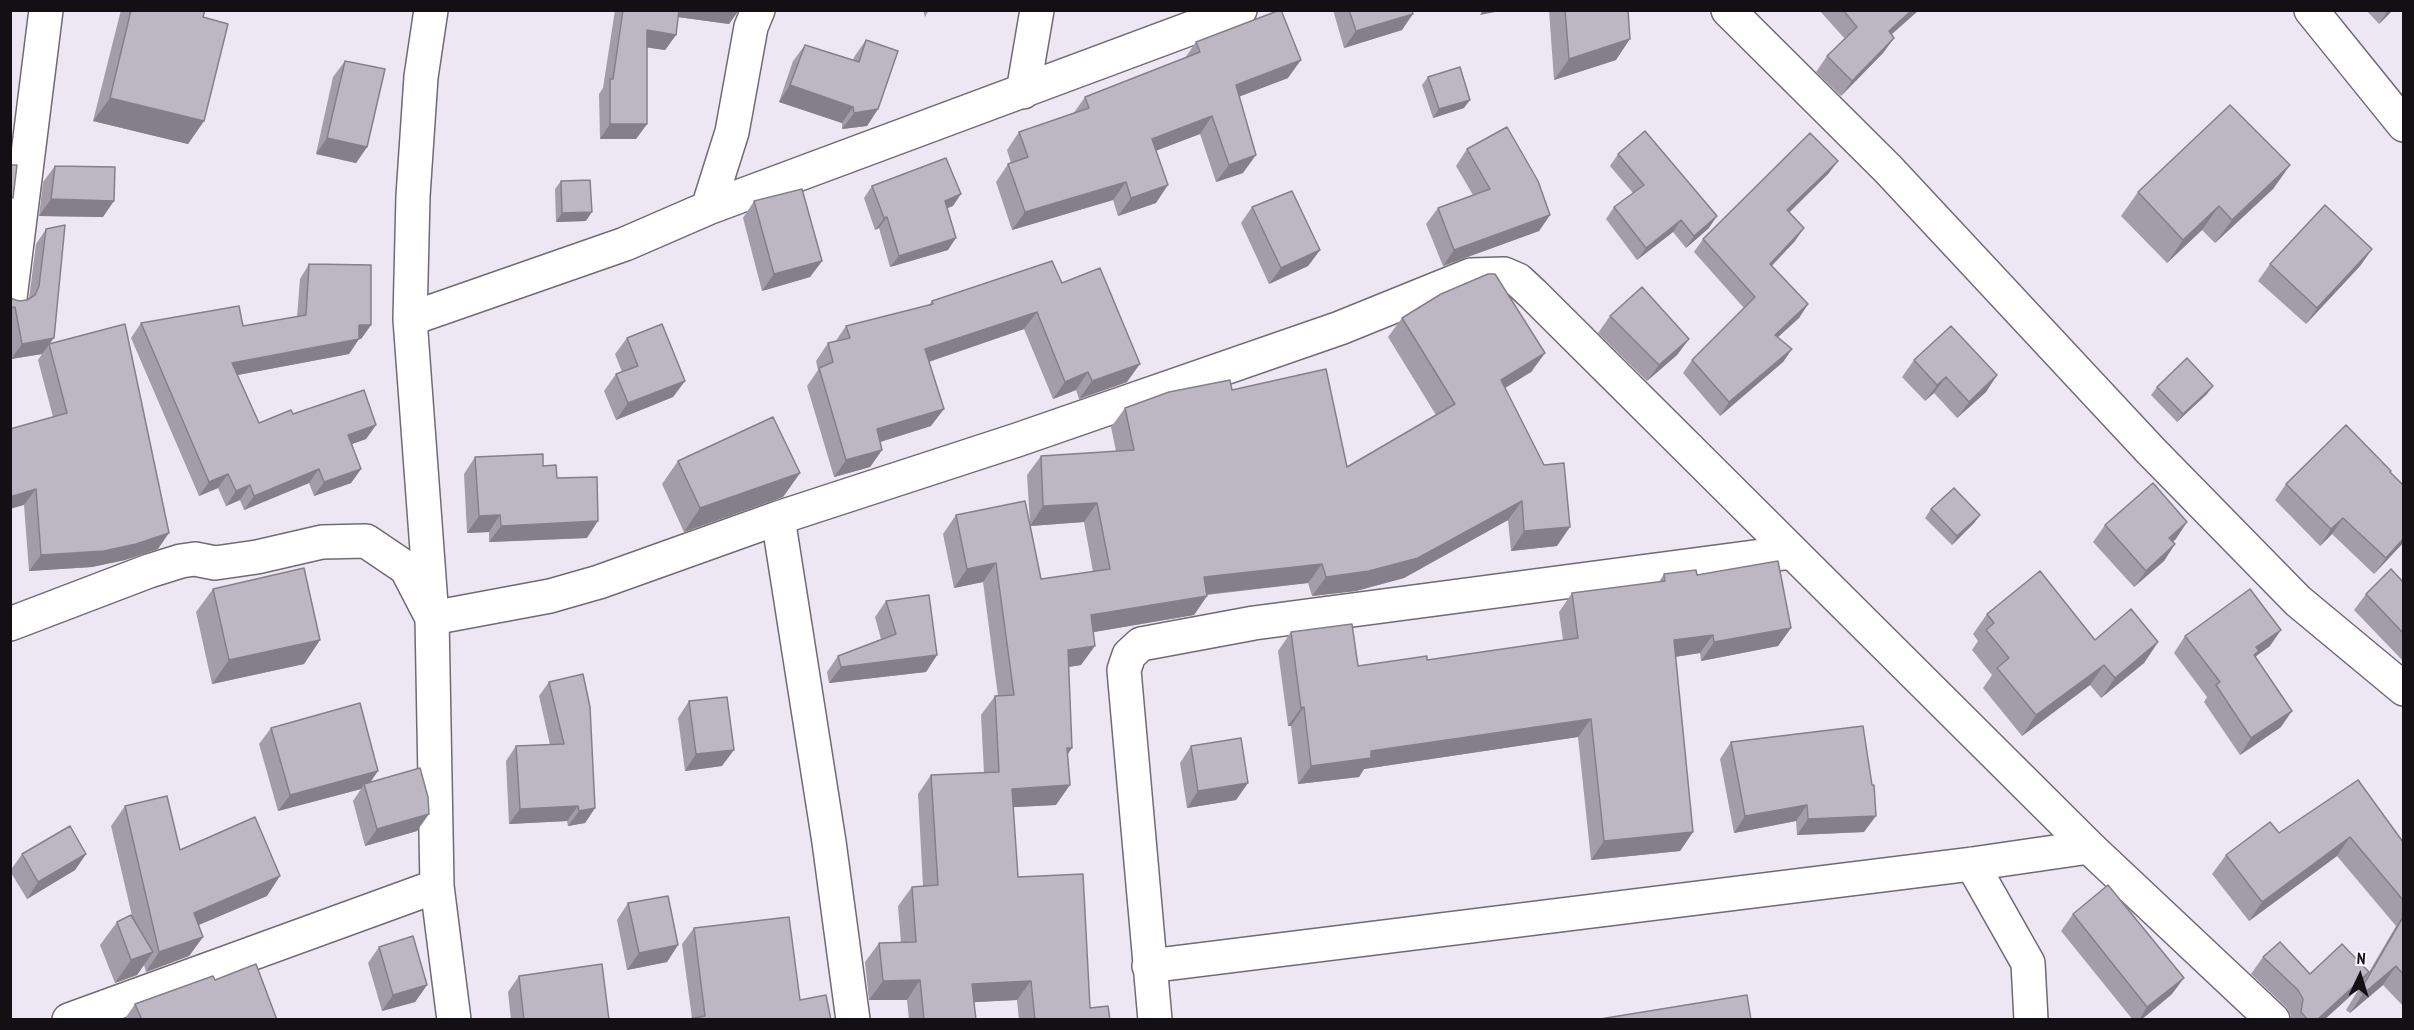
<!DOCTYPE html>
<style>
body{margin:0}
#map{position:relative;width:2414px;height:1030px;overflow:hidden;background:#ede7f4;font-family:"PT Sans Narrow",sans-serif}
canvas{display:block}
.frame{position:absolute;inset:0;border:12px solid #121014;pointer-events:none}
.north{position:absolute;left:2330px;top:946px;width:60px;height:60px;-webkit-text-stroke:4px #f9f5fd;paint-order:stroke;rotate:4deg;font-size:16px;font-weight:700;line-height:24px;text-align:center;color:#121014}
.north::after{content:'';display:block;margin:auto;width:21px;height:27px;background:#121014;clip-path:polygon(50% 0,100% 100%,50% 72%,0 100%)}
</style>
<div id="map">
<canvas width="2414" height="1030"></canvas>
<div class="frame"></div>
<div class="north">N</div>
</div>
<script>
const ctx = document.querySelector('canvas').getContext('2d');
ctx.lineJoin = 'round';
function shape(rows) {
  const path = new Path2D();
  for (const r of rows) {
    path.moveTo(r[0], r[1]);
    for (let i = 2; i < r.length; i += 2) path.lineTo(r[i], r[i + 1]);
  }
  return path;
}
function trace(path, color, width, dash) {
  ctx.strokeStyle = color;
  ctx.lineWidth = width;
  ctx.lineCap = dash ? 'butt' : 'round';
  ctx.setLineDash(dash || []);
  ctx.stroke(path);
}
function fillPath(path, color) {
  ctx.fillStyle = color;
  ctx.fill(path, 'evenodd');
}
const minor = shape([
 [431,10,421,77,413,196,410,319,432,618,437,886,454,1020],
 [1728,10,1888,169,2151,451,2298,601,2404,689],
 [2311,10,2404,125],
 [1023,92,1037,10],
 [708,208,732,132,751,27,758,10],
 [10,298,46,10],
 [410,319,625,244,708,208,1240,10],
 [778,518,829,842,853,1020],
 [10,624,149,571,181,561,195,559,215,563,257,557,322,542,366,541,406,568,432,618,550,596,599,582,778,518,1017,440,1340,328,1471,275,1504,274,1518,280,1533,294,2089,847,2273,1020],
 [1972,864,2028,963,2031,1020],
 [1149,966,1972,864,2089,847],
 [69,1020,437,886],
 [1155,1020,1124,670,1129,655,1141,644,1254,623,1792,552]
]);
const wall = shape([
 [121,10,205,10,203,17,204,121,188,144,93,121],
 [615,10,739,10,729,24,678,17,676,35,665,50,647,47,647,124,636,139,600,139,599,94,603,88],
 [923,10,929,10,925,17],
 [1333,10,1412,10,1402,30,1344,48],
 [1549,10,1628,10,1616,60,1554,80],
 [1819,10,1919,10,1891,35,1894,38,1883,53,1841,96,1816,72,1827,56,1845,39],
 [2366,10,2393,10,2379,24],
 [866,40,878,109,867,126,842,129,842,123,779,102,793,61,805,45,853,61,854,57],
 [1196,42,1288,78,1239,96,1243,173,1216,182,1200,134,1156,150,1156,203,1118,216,1113,200,1012,230,996,182,1008,164,1011,163,1007,150,1019,132,1073,114,1085,97,1185,58],
 [345,61,367,147,356,163,316,154,333,77],
 [1428,77,1464,108,1433,118,1422,85],
 [1467,149,1550,215,1539,231,1443,266,1426,224,1438,208,1473,195,1456,166],
 [1618,154,1709,228,1686,248,1673,232,1637,260,1606,219,1614,207,1633,193,1610,166],
 [1838,161,1828,174,1790,212,1795,241,1772,266,1808,304,1799,318,1778,337,1792,349,1783,362,1720,416,1683,373,1692,360,1744,308,1694,252,1703,239],
 [2290,165,2273,189,2215,243,2202,230,2167,263,2121,216,2138,192],
 [55,166,103,217,39,216,43,182],
 [561,181,586,221,556,222,555,189],
 [872,186,953,206,947,208,948,250,890,267,879,228,875,230,864,198],
 [754,201,822,261,810,277,762,291,743,218],
 [1252,207,1320,250,1308,266,1269,284,1241,223],
 [46,229,50,343,158,549,125,560,92,567,29,571,24,505,53,417,38,360,42,354,11,359,10,298,19,301,29,299,36,244],
 [2372,249,2360,266,2306,324,2258,281,2270,264],
 [309,264,371,325,361,339,359,339,349,354,237,375,259,423,293,414,376,425,366,439,352,444,361,469,351,483,314,496,309,483,244,510,240,500,226,506,218,488,199,496,131,338,141,323,243,326,297,317,300,279],
 [1062,283,1127,382,1079,399,1076,390,1053,399,1024,329,929,362,931,426,880,442,882,450,870,467,834,477,807,386,818,370,816,361,828,343,835,342,846,326,929,305,932,301],
 [1610,316,1689,339,1677,355,1647,381,1598,333],
 [1402,318,1545,353,1531,372,1505,388,1557,546,1511,551,1508,520,1404,578,1356,591,1312,596,1308,583,1207,595,1207,596,1194,615,1093,632,1081,665,1069,667,1068,754,1056,805,1013,807,1018,877,1090,1008,1110,1020,1019,1020,1017,1000,974,1002,976,1020,909,1020,907,1000,869,1000,865,962,879,943,901,943,898,906,912,887,923,886,918,794,931,775,984,773,981,715,995,696,998,696,983,582,954,588,943,534,956,515,1030,523,1027,475,1041,456,1116,451,1111,427,1125,408,1232,390,1347,467,1436,415,1388,337],
 [1084,522,1093,572,1041,579,1030,526],
 [627,338,685,381,673,397,616,420,604,391,616,374,622,372,615,354],
 [1914,360,1997,375,1986,392,1957,418,1934,393,1925,401,1902,377],
 [2157,387,2207,394,2177,422,2151,395],
 [475,457,543,466,557,478,587,538,489,542,489,532,467,533,464,474],
 [678,461,800,473,783,497,684,532,662,484],
 [2390,473,2403,543,2374,574,2332,534,2320,546,2275,500,2286,484],
 [1931,509,1980,515,1974,523,1952,545,1925,518],
 [2105,525,2176,539,2173,541,2175,544,2164,561,2134,587,2093,542],
 [1664,574,1697,575,1791,628,1778,646,1701,661,1700,653,1675,657,1693,832,1680,851,1591,860,1578,737,1364,769,1359,777,1298,784,1291,726,1288,726,1278,651,1291,632,1358,666,1427,660,1563,640,1559,612,1572,593,1659,582],
 [2403,582,2403,661,2354,610,2366,594],
 [213,589,320,640,304,664,212,684,196,612],
 [886,601,937,655,926,672,829,683,827,672,838,656,881,639,875,617],
 [1987,614,2095,640,2158,642,2144,663,2101,698,2090,685,2022,736,1983,688,1992,675,1972,650,1978,641,1973,634],
 [2185,636,2270,646,2255,657,2281,727,2240,755,2204,702,2207,697,2174,653],
 [549,682,595,808,585,823,568,826,567,821,509,824,506,761,516,746,550,745,539,696],
 [689,701,722,766,685,771,678,718],
 [271,728,378,771,370,782,417,831,365,846,353,801,361,789,278,811,259,744],
 [1731,742,1864,832,1797,835,1796,821,1734,833,1720,759],
 [1191,746,1248,783,1236,800,1187,808,1180,763],
 [2358,780,2403,842,2403,1006,2383,985,2350,1013,2346,1010,2366,977,2358,989,2324,1020,2290,1020,2291,1015,2286,1007,2251,974,2263,957,2310,974,2369,972,2396,926,2337,856,2249,921,2212,874,2226,855,2279,833],
 [125,806,180,850,267,896,198,925,203,937,189,956,146,972,144,965,137,975,115,983,100,945,117,922,132,916,111,826],
 [22,854,86,854,75,870,27,899,10,871],
 [628,903,678,945,667,962,627,970,617,920],
 [2073,914,2172,994,2141,1020,2133,1020,2061,931],
 [694,928,800,1000,692,1018,682,944],
 [379,947,427,985,415,1002,382,1011,368,963],
 [519,976,609,1020,511,1020,508,992],
 [215,980,277,1020,124,1020,135,1004]
]);
const shadedWall = shape([
 [674,10,739,10,729,24,670,16],
 [1483,10,1505,10,1480,15],
 [1912,10,1919,10,1878,46,1889,31],
 [2388,10,2393,10,2379,24],
 [1413,14,1402,30,1344,48,1356,31],
 [647,30,676,35,665,50,636,46],
 [1894,38,1883,53,1841,96,1852,81],
 [1630,39,1616,60,1554,80,1569,59],
 [1301,60,1288,78,1223,103,1236,85],
 [790,85,853,107,842,123,779,102],
 [110,98,204,121,188,144,93,121],
 [1470,100,1464,108,1433,118,1439,109],
 [878,109,867,126,842,129,854,113],
 [1212,116,1200,134,1140,157,1152,139],
 [610,124,647,124,636,139,600,139],
 [327,138,367,147,356,163,316,154],
 [1256,155,1243,173,1216,182,1229,165],
 [1838,161,1828,174,1778,223,1787,210],
 [2290,165,2273,189,2215,243,2232,220],
 [1126,182,1113,200,1012,230,1025,212],
 [1168,185,1156,203,1118,216,1131,198],
 [961,194,953,206,937,212,945,201],
 [51,199,114,201,103,217,39,216],
 [2219,206,2202,230,2167,263,2183,240],
 [592,212,586,221,556,222,562,213],
 [1550,215,1539,231,1443,266,1454,250],
 [1717,216,1709,228,1686,248,1694,236],
 [887,217,879,228,875,230,884,218],
 [1681,220,1673,232,1637,260,1646,248],
 [1804,228,1795,241,1760,277,1770,264],
 [956,238,948,250,890,267,899,256],
 [2372,249,2360,266,2306,324,2317,308],
 [1320,250,1308,266,1269,284,1281,268],
 [822,261,810,277,762,291,774,274],
 [1808,304,1799,318,1766,348,1775,335],
 [1037,312,1024,329,913,367,925,349],
 [359,325,371,325,361,339,349,339],
 [54,338,42,354,11,359,22,344],
 [359,339,349,354,222,378,232,363],
 [1689,339,1677,355,1647,381,1659,365],
 [1792,349,1783,362,1720,416,1729,402],
 [1545,353,1531,372,1487,399,1501,380],
 [1140,364,1127,382,1079,399,1092,381],
 [1088,372,1076,390,1053,399,1065,382],
 [1997,375,1986,392,1957,418,1969,402],
 [1946,377,1934,393,1925,401,1937,385],
 [685,381,673,397,616,420,628,403],
 [2213,386,2207,394,2177,422,2183,414],
 [944,409,931,426,864,447,877,429],
 [376,425,366,439,338,449,348,435],
 [882,450,870,467,834,477,846,460],
 [319,469,309,483,244,510,254,496],
 [361,469,351,483,314,496,324,482],
 [800,473,783,497,684,532,700,508],
 [228,474,218,488,199,496,209,482],
 [250,485,240,500,226,506,236,491],
 [36,489,24,505,10,509,10,497],
 [1522,501,1508,520,1404,578,1356,591,1312,596,1326,577],
 [1097,503,1084,522,1030,526,1043,506],
 [500,515,489,532,467,533,479,516],
 [1980,515,1974,523,1952,545,1957,536],
 [2343,518,2332,534,2320,546,2331,529],
 [598,521,587,538,489,542,501,526],
 [2187,522,2176,539,2158,554,2169,538],
 [1570,527,1557,546,1511,551,1524,531],
 [169,533,158,549,125,560,92,567,29,571,41,555],
 [2403,539,2403,543,2374,574,2386,558],
 [2175,544,2164,561,2134,587,2146,571],
 [996,563,983,582,954,588,967,569],
 [1322,564,1308,583,1191,596,1204,577],
 [1207,596,1194,615,1077,635,1091,615],
 [1791,628,1778,646,1701,661,1714,642],
 [2281,630,2270,646,2257,655,2248,668,2256,647],
 [1713,635,1700,653,1661,659,1674,640],
 [320,640,304,664,212,684,229,660],
 [2158,642,2144,663,2101,698,2115,678],
 [1095,646,1081,665,1054,669,1068,650],
 [937,655,926,672,829,683,841,667],
 [2104,665,2090,685,2022,736,2036,715],
 [1304,707,1291,726,1288,726,1301,708],
 [2292,711,2281,727,2240,755,2251,738],
 [1591,719,1578,737,1364,769,1359,777,1298,784,1311,766,1371,751],
 [1067,748,1072,748,1059,767],
 [734,750,722,766,685,771,696,754],
 [378,771,367,787,364,784,361,789,278,811,290,795],
 [1248,783,1236,800,1187,808,1198,791],
 [1070,785,1056,805,998,808,1012,789],
 [1807,805,1796,821,1734,833,1745,816],
 [578,806,567,821,509,824,520,809],
 [595,808,585,823,568,826,579,811],
 [429,814,417,831,365,846,377,829],
 [1876,816,1864,832,1797,835,1808,819],
 [1693,832,1680,851,1591,860,1604,841],
 [2350,837,2337,856,2249,921,2262,902],
 [86,854,75,870,27,899,38,882],
 [280,876,267,896,180,933,194,913],
 [203,937,189,956,146,972,159,952],
 [678,945,667,962,627,970,639,953],
 [153,952,137,975,115,983,131,960],
 [2396,966,2383,985,2350,1013,2363,994],
 [2369,972,2358,989,2324,1020,2317,1020],
 [2184,978,2172,994,2141,1020,2139,1020,2147,1007],
 [920,980,907,1000,869,1000,883,981],
 [1031,981,1017,1000,958,1003,972,984],
 [427,985,415,1002,382,1011,393,995]
]);
const building = shape([
 [131,10,205,10,203,17,228,24,204,121,110,98,131,10],
 [623,10,679,10,676,35,647,30,647,124,610,124,610,79,613,79,623,10],
 [1280,10,1281,10,1301,60,1236,85,1256,155,1229,165,1212,116,1152,139,1168,185,1131,198,1126,182,1025,212,1008,164,1028,157,1019,132,1089,108,1085,97,1200,52,1196,42,1280,10],
 [1349,10,1412,10,1413,14,1356,31,1349,10],
 [1565,10,1628,10,1630,39,1569,59,1565,10],
 [1843,10,1912,10,1889,31,1894,38,1852,81,1827,56,1857,27,1843,10],
 [866,40,898,51,878,109,854,113,853,107,790,85,805,45,859,62,866,40],
 [345,61,385,69,367,147,327,138,345,61],
 [1460,67,1470,100,1439,109,1428,77,1460,67],
 [2230,105,2290,165,2232,220,2219,206,2183,240,2138,192,2230,105],
 [1507,127,1538,181,1550,215,1454,250,1438,208,1490,189,1467,149,1507,127],
 [1645,131,1717,216,1694,236,1681,220,1646,248,1614,207,1644,185,1618,154,1645,131],
 [1810,133,1838,161,1787,210,1804,228,1770,264,1808,304,1775,335,1792,349,1729,402,1692,360,1755,297,1703,239,1810,133],
 [946,158,961,194,945,201,956,238,899,256,887,217,884,218,872,186,946,158],
 [10,165,17,165,13,198,10,198,10,165],
 [55,166,115,167,114,201,51,199,55,166],
 [590,180,592,212,562,213,561,181,590,180],
 [802,189,822,261,774,274,754,201,802,189],
 [1292,191,1320,250,1281,268,1252,207,1292,191],
 [2325,205,2372,249,2317,308,2270,264,2325,205],
 [65,225,54,338,22,344,15,307,10,308,10,298,19,301,27,300,35,295,39,286,46,229,65,225],
 [1052,261,1062,283,1100,268,1140,364,1092,381,1088,372,1065,382,1037,312,925,349,944,409,877,429,882,450,846,460,819,368,833,362,828,343,850,338,846,326,933,304,932,301,1052,261],
 [309,264,371,265,371,325,359,325,359,339,232,363,259,423,291,410,293,414,364,390,376,425,348,435,361,469,324,482,319,469,254,496,250,485,236,491,228,474,209,482,141,323,239,306,243,326,306,315,309,264],
 [1488,274,1495,274,1545,353,1501,380,1544,465,1564,463,1570,527,1524,531,1522,501,1418,558,1369,571,1326,577,1322,564,1204,577,1207,596,1091,615,1095,646,1068,650,1072,748,1067,748,1070,785,1012,789,1018,877,1083,874,1090,1008,1108,1006,1110,1020,1035,1020,1031,981,972,984,976,1020,924,1020,920,980,883,981,879,943,916,942,912,887,938,885,931,775,999,772,995,696,1014,695,996,563,967,569,956,515,1025,501,1041,579,1110,569,1097,503,1043,506,1041,456,1134,450,1125,408,1169,392,1230,380,1232,390,1326,369,1347,467,1455,404,1402,318,1441,294,1488,274],
 [1642,287,1689,339,1659,365,1610,316,1642,287],
 [125,324,169,533,136,544,104,551,41,555,36,489,10,497,10,429,67,413,49,344,125,324],
 [662,324,685,381,628,403,616,374,638,366,627,338,662,324],
 [1951,326,1997,375,1969,402,1946,377,1937,385,1914,360,1951,326],
 [2187,358,2213,386,2183,414,2157,387,2187,358],
 [773,417,800,473,700,508,678,461,773,417],
 [2346,425,2391,471,2390,472,2403,485,2403,539,2386,558,2343,518,2331,529,2286,484,2346,425],
 [543,454,543,466,556,465,557,478,597,477,598,521,501,526,500,515,479,516,475,457,543,454],
 [2153,483,2187,522,2169,538,2175,544,2146,571,2105,525,2153,483],
 [1954,488,1980,515,1957,536,1931,509,1954,488],
 [1778,561,1791,628,1714,642,1713,635,1674,640,1693,832,1604,841,1591,719,1371,751,1371,758,1311,766,1304,707,1301,708,1291,632,1352,624,1358,666,1427,656,1427,660,1578,638,1572,593,1665,581,1664,574,1696,570,1697,575,1778,561],
 [304,568,320,640,229,660,213,589,304,568],
 [2391,569,2403,582,2403,633,2366,594,2391,569],
 [2040,571,2095,640,2131,609,2158,642,2115,678,2104,665,2036,715,1997,668,2009,658,1986,630,1994,623,1987,614,2040,571],
 [2250,589,2281,630,2256,647,2259,651,2254,655,2292,711,2251,738,2216,685,2220,682,2185,636,2250,589],
 [929,595,937,655,841,667,838,656,896,634,886,601,929,595],
 [583,674,590,707,595,808,579,811,578,806,520,809,516,746,564,744,549,682,583,674],
 [727,697,734,750,696,754,689,701,727,697],
 [360,703,378,771,290,795,271,728,360,703],
 [1863,726,1872,785,1874,785,1876,816,1808,819,1807,805,1745,816,1731,742,1863,726],
 [1241,738,1248,783,1198,791,1191,746,1241,738],
 [420,768,428,797,429,814,377,829,364,784,420,768],
 [2358,780,2403,842,2403,900,2350,837,2262,902,2226,855,2270,822,2279,833,2358,780],
 [167,796,180,850,255,817,280,876,194,913,203,937,159,952,125,806,167,796],
 [70,826,86,854,38,882,22,854,70,826],
 [2108,885,2184,978,2147,1007,2073,914,2108,885],
 [668,896,678,945,639,953,628,903,668,896],
 [131,915,153,952,131,960,117,922,131,915],
 [789,917,800,1000,826,995,831,1020,684,1020,705,1016,694,928,789,917],
 [2403,917,2403,974,2396,966,2363,994,2360,991,2403,917],
 [413,936,427,985,393,995,379,947,413,936],
 [2280,942,2310,974,2342,944,2369,972,2317,1020,2308,1020,2301,1012,2303,999,2298,990,2263,957,2280,942],
 [256,964,277,1020,142,1020,135,1004,213,976,215,980,256,964],
 [602,964,609,1020,524,1020,519,976,602,964],
 [1747,995,1751,1020,1594,1020,1747,995]
]);
trace(minor, '#706a76', 36);
trace(minor, '#fff', 33);
fillPath(wall, '#a39da9');
fillPath(shadedWall, '#848089');
fillPath(building, '#bdb7c4');
trace(building, '#848089', 1.5);
</script>
